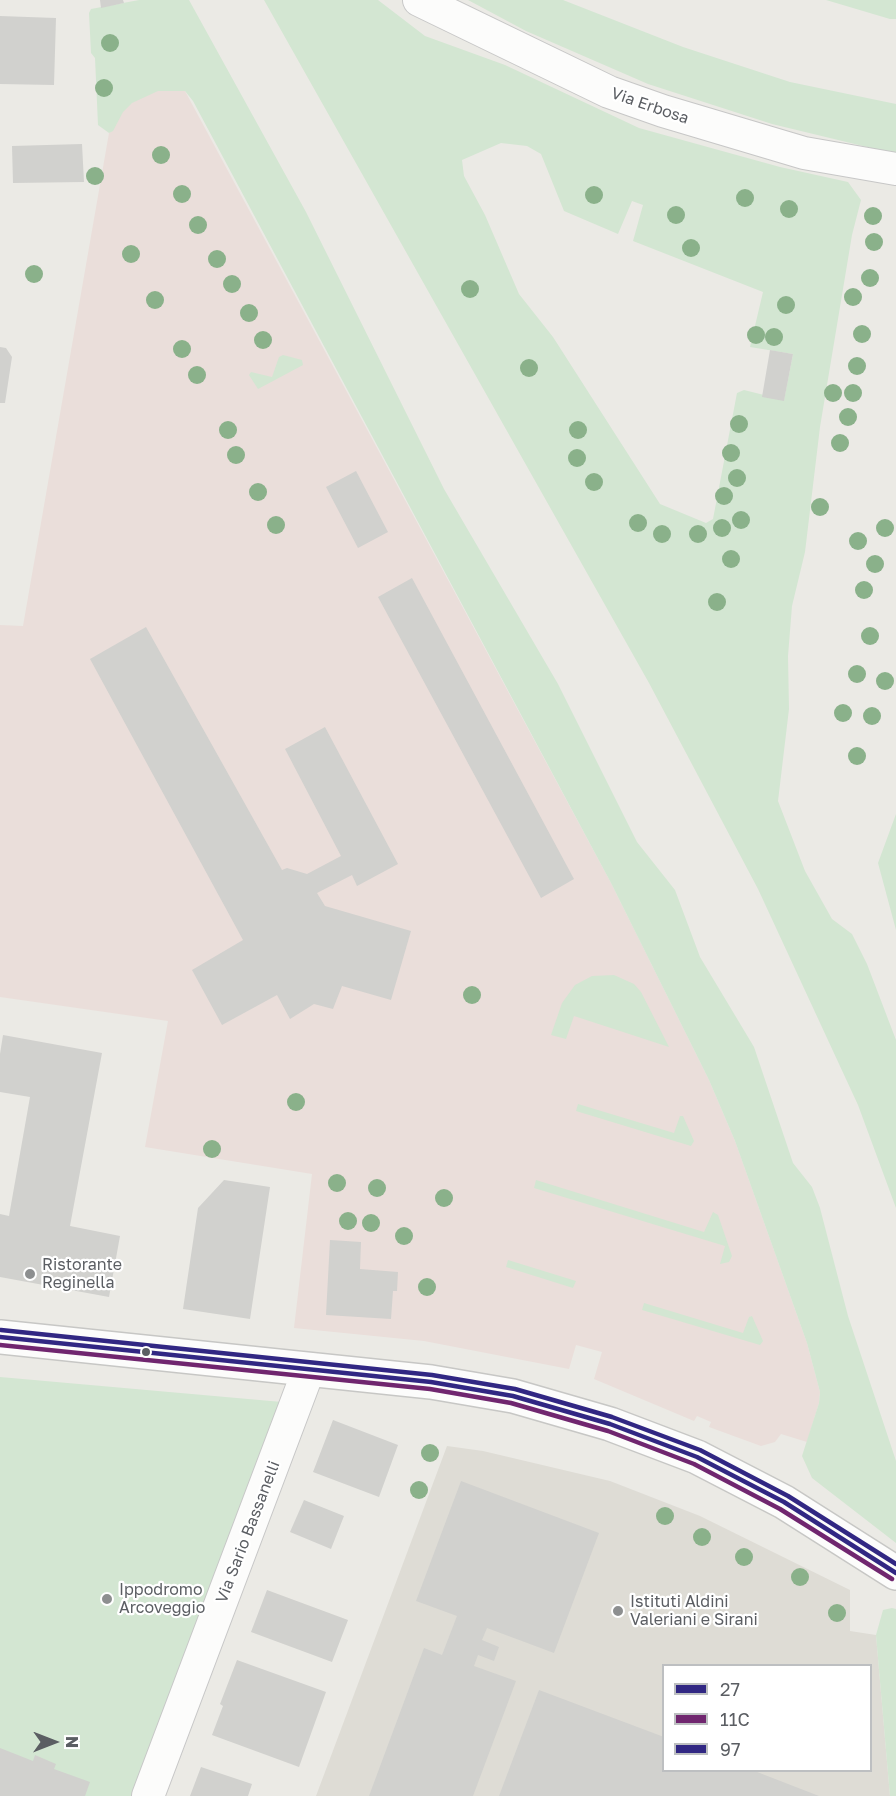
<!DOCTYPE html>
<style>
body{margin:0}
#map{position:relative;width:896px;height:1796px;overflow:hidden;background:#ebeae5;font-family:"Golos Text",sans-serif}
canvas{display:block}
.legend{position:absolute;left:662px;top:1664px;width:210px;height:108px;box-sizing:border-box;background:#fff;border:2px solid #bdbfc1;margin:0;padding:8px 10px;list-style:none;font-size:18px;color:#5b5e63}
.legend li{display:flex;align-items:center;gap:12px;height:30px}
.legend b{width:30px;border:2px solid #bdbfc1}
.north{position:absolute;left:24px;top:1712px;width:60px;height:60px;-webkit-text-stroke:4px #fff;paint-order:stroke;rotate:90deg;font-size:16px;font-weight:700;line-height:24px;text-align:center;color:#5b5e63}
.north::after{content:'';display:block;margin:auto;width:21px;height:27px;background:#5b5e63;clip-path:polygon(50% 0,100% 100%,50% 72%,0 100%)}
</style>
<div id="map">
<canvas width="896" height="1796"></canvas>
<ul class="legend">
<li><b style="height:8px;background:#312783"></b>27</li>
<li><b style="height:8px;background:#70266f"></b>11C</li>
<li><b style="height:8px;background:#312783"></b>97</li>
</ul>
<div class="north">N</div>
</div>
<script>
const ctx = document.querySelector('canvas').getContext('2d');
ctx.lineJoin = 'round';
function fillPath(path, color) {
  ctx.fillStyle = color;
  ctx.fill(path, 'evenodd');
}
function shape(rows) {
  const path = new Path2D();
  for (const r of rows) {
    path.moveTo(r[0], r[1]);
    for (let i = 2; i < r.length; i += 2) path.lineTo(r[i], r[i + 1]);
  }
  return path;
}
function trace(path, color, width, dash) {
  ctx.strokeStyle = color;
  ctx.lineWidth = width;
  ctx.lineCap = dash ? 'butt' : 'round';
  ctx.setLineDash(dash || []);
  ctx.stroke(path);
}
function drawText(font, color, halo, rows, align = 'center') {
  ctx.font = font + ' "Golos Text",sans-serif';
  ctx.lineWidth = 4.5;
  ctx.setLineDash([]);
  ctx.textBaseline = 'middle';
  ctx.strokeStyle = halo;
  ctx.fillStyle = color;
  for (const [text, x, y, turn = 0] of rows) {
    ctx.save();
    ctx.translate(x, y);
    ctx.rotate((+turn || 0) * Math.PI / 180);
    ctx.textAlign = isNaN(turn) ? turn : align;
    if (halo) ctx.strokeText(text, 0, 0);
    ctx.fillText(text, 0, 0);
    ctx.restore();
  }
}
const education = shape([
 [447,1446,483,1451,610,1481,700,1516,850,1590,850,1631,876,1635,890,1796,316,1796],
 [664,1666,870,1666,870,1770,664,1770]
]);
const medical = shape([
 [139,0,185,91,611,883,709,1080,735,1141,807,1343,820,1392,819,1403,807,1442,781,1434,775,1442,761,1446,709,1427,711,1422,697,1416,694,1421,594,1379,602,1352,576,1345,569,1369,424,1341,294,1328,312,1174,145,1147,168,1021,0,997,0,625,23,626,109,133]
]);
const green = shape([
 [139,0,189,0,306,212,444,489,558,684,637,842,675,890,700,957,754,1047,793,1163,812,1187,820,1208,848,1316,896,1461,896,1543,812,1478,802,1456,819,1403,820,1392,807,1343,735,1141,709,1080,611,883,193,101,185,91,158,91,132,103,123,112,113,131,109,133,98,125,95,58,91,53,89,13,91,9],
 [264,0,378,0,425,36,505,65,639,128,780,167,848,182,861,200,852,235,820,427,805,552,792,606,788,656,789,709,778,801,805,871,832,919,852,934,867,964,896,1040,896,1208,858,1105,758,889,649,683],
 [501,143,527,146,541,154,564,211,618,234,632,201,643,205,633,241,763,292,750,347,793,354,784,400,744,390,737,393,713,519,706,523,660,504,553,337,519,294,485,215,464,176,462,160],
 [468,0,563,0,683,47,790,82,896,104,896,154,772,124,648,84,526,31],
 [826,0,896,0,896,19,890,19],
 [283,355,302,360,303,365,258,389,249,375,251,372,272,377,279,357],
 [896,814,896,930,878,863],
 [614,975,634,984,641,992,669,1047,574,1016,566,1039,551,1035,562,1003,575,985,592,976],
 [578,1104,674,1133,680,1116,683,1116,694,1141,691,1146,576,1111],
 [536,1180,704,1232,713,1212,718,1215,732,1256,729,1262,720,1264,725,1246,534,1188],
 [508,1260,576,1281,573,1288,506,1267],
 [644,1303,743,1333,749,1317,752,1316,763,1341,760,1345,642,1310],
 [0,1377,282,1402,145,1796,0,1796],
 [892,1608,896,1609,896,1796,890,1796,876,1635,883,1610]
]);
const building = shape([
 [100,0,123,0,124,3,101,8],
 [0,16,56,18,54,85,0,84],
 [82,144,84,182,13,183,12,146],
 [0,347,6,348,12,357,5,403,0,403],
 [770,350,793,354,784,401,762,397],
 [356,471,388,532,358,548,326,487],
 [412,578,574,879,541,898,378,597],
 [146,627,282,870,287,868,307,874,341,856,285,749,325,727,398,864,357,886,352,875,317,893,325,906,411,931,391,1000,342,986,333,1009,314,1004,290,1019,277,995,222,1025,192,970,243,940,90,659],
 [3,1035,102,1053,70,1226,120,1236,109,1297,0,1277,0,1214,9,1216,30,1097,0,1092,0,1054],
 [224,1180,270,1187,250,1319,183,1309,198,1208],
 [330,1240,361,1242,360,1269,398,1272,397,1291,393,1291,391,1319,326,1315],
 [333,1420,398,1445,379,1497,313,1472],
 [461,1481,599,1533,554,1653,487,1628,482,1640,499,1647,494,1661,478,1655,474,1666,516,1681,473,1796,369,1796,424,1648,442,1655,457,1616,416,1601],
 [304,1500,344,1516,331,1549,290,1532],
 [267,1590,348,1620,332,1662,251,1632],
 [237,1660,326,1692,299,1767,212,1735,223,1706,220,1704],
 [539,1690,664,1737,664,1770,752,1770,819,1796,499,1796],
 [0,1748,33,1761,35,1755,56,1764,54,1769,90,1782,85,1796,0,1796],
 [201,1767,252,1784,248,1796,190,1796]
]);
const street = shape([
 [419,0,609,92,663,111,804,153,896,169],
 [148,1796,309,1369]
]);
const secondary = shape([
 [0,1337,431,1382,513,1396,610,1424,697,1457,784,1502,896,1573]
]);
const bus1 = shape([
 [0,1337,431,1382,513,1396,610,1424,697,1457,784,1502,896,1573]
]);
const bus2 = shape([
 [0,1345,430,1389,511,1403,608,1431,694,1464,780,1509,892,1579]
]);
const bus3 = shape([
 [1,1330,432,1375,515,1389,612,1417,700,1450,788,1496,896,1564]
]);
const trees = [
 [110,43],
 [104,88],
 [161,155],
 [95,176],
 [182,194],
 [594,195],
 [745,198],
 [789,209],
 [676,215],
 [873,216],
 [198,225],
 [874,242],
 [691,248],
 [131,254],
 [217,259],
 [34,274],
 [870,278],
 [232,284],
 [470,289],
 [853,297],
 [155,300],
 [786,305],
 [249,313],
 [862,334],
 [756,335],
 [774,337],
 [263,340],
 [182,349],
 [857,366],
 [529,368],
 [197,375],
 [833,393],
 [853,393],
 [848,417],
 [739,424],
 [228,430],
 [578,430],
 [840,443],
 [731,453],
 [236,455],
 [577,458],
 [737,478],
 [594,482],
 [258,492],
 [724,496],
 [820,507],
 [741,520],
 [638,523],
 [276,525],
 [722,528],
 [885,528],
 [662,534],
 [698,534],
 [858,541],
 [731,559],
 [875,564],
 [864,590],
 [717,602],
 [870,636],
 [857,674],
 [885,681],
 [843,713],
 [872,716],
 [857,756],
 [472,995],
 [296,1102],
 [212,1149],
 [337,1183],
 [377,1188],
 [444,1198],
 [348,1221],
 [371,1223],
 [404,1236],
 [427,1287],
 [430,1453],
 [419,1490],
 [665,1516],
 [702,1537],
 [744,1557],
 [800,1577],
 [837,1613]
];
const markers = [
 [30,1274,6,"#8d8f90"],
 [146,1352,5,"#5b5e63"],
 [107,1599,6,"#8d8f90"],
 [618,1611,6,"#8d8f90"]
];
const streetNames = [
 ["Via Erbosa",650,106,19],
 ["Via Sario Bassanelli",248,1532,-69]
];
const poiNames = [
 ["Ristorante",42,1265],
 ["Reginella",42,1283],
 ["Ippodromo",119,1590],
 ["Arcoveggio",119,1608],
 ["Istituti Aldini",630,1602],
 ["Valeriani e Sirani",630,1620]
];
fillPath(education, '#dedcd5');
fillPath(medical, '#eadeda');
fillPath(green, '#d3e6d2');
fillPath(building, '#d1d1ce');
trace(street, '#c7c7c7', 34);
trace(secondary, '#c7c7c5', 36);
trace(street, '#fcfcfb', 32);
trace(secondary, '#fcfcfb', 33);
trace(bus1, '#312783', 4.5);
trace(bus2, '#70266f', 4.5);
trace(bus3, '#312783', 4.5);
ctx.fillStyle = '#8ab18a';
for (const [x, y] of trees) {
  ctx.beginPath();
  ctx.arc(x, y, 9, 0, 2 * Math.PI);
  ctx.fill();
}
for (const [x, y, r, color] of markers) {
  const dot = new Path2D();
  dot.arc(x, y, r, 0, 2 * Math.PI);
  ctx.fillStyle = color;
  ctx.fill(dot);
  trace(dot, '#fff', 2);
}
drawText('16px', '#5b5e63', '#fff', streetNames);
drawText('16px', '#5b5e63', '#fff', poiNames, 'left');
</script>
